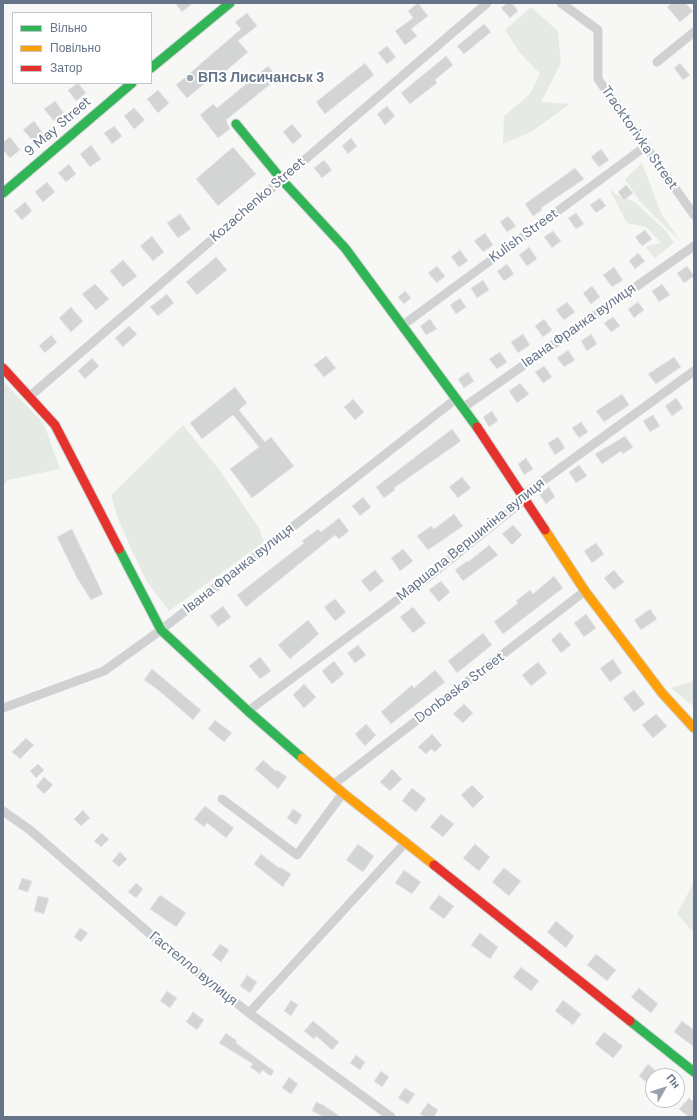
<!DOCTYPE html>
<meta charset="utf-8">
<style>
body{margin:0}
#map{position:relative;width:697px;height:1120px;overflow:hidden;background:#f7f7f6;font-family:"DM Sans",sans-serif}
canvas{display:block}
.frame{position:absolute;inset:0;border:4px solid #657488;pointer-events:none}
.legend{position:absolute;left:12px;top:12px;width:140px;height:72px;box-sizing:border-box;background:#fff;border:1px solid #c1c7cf;margin:0;padding:5px 7px;list-style:none;font-size:12px;color:#657488}
.legend li{display:flex;align-items:center;gap:8px;height:20px}
.legend b{width:20px;border:1px solid #c1c7cf}
.north{position:absolute;left:645px;top:1068px;width:40px;height:40px;box-sizing:border-box;background:#fff;border:1px solid #c1c7cf;border-radius:50%;rotate:51deg;font-size:11px;font-weight:700;line-height:16px;text-align:center;color:#657488}
.north::after{content:'';display:block;margin:auto;width:14px;height:18px;background:#98a2ae;clip-path:polygon(50% 0,100% 100%,50% 72%,0 100%)}
</style>
<div id="map">
<canvas width="697" height="1120"></canvas>
<div class="frame"></div>
<ul class="legend">
<li><b style="height:5px;background:#30b455"></b>Вільно</li>
<li><b style="height:5px;background:#ff9f0a"></b>Повільно</li>
<li><b style="height:5px;background:#e5322d"></b>Затор</li>
</ul>
<div class="north">Пн</div>
</div>
<script>
const ctx = document.querySelector('canvas').getContext('2d');
ctx.lineJoin = 'round';
function fillPath(path, color) {
  ctx.fillStyle = color;
  ctx.fill(path, 'evenodd');
}
function shape(rows) {
  const path = new Path2D();
  for (const r of rows) {
    path.moveTo(r[0], r[1]);
    for (let i = 2; i < r.length; i += 2) path.lineTo(r[i], r[i + 1]);
  }
  return path;
}
function trace(path, color, width, dash) {
  ctx.strokeStyle = color;
  ctx.lineWidth = width;
  ctx.lineCap = dash ? 'butt' : 'round';
  ctx.setLineDash(dash || []);
  ctx.stroke(path);
}
function drawText(font, color, halo, rows, align = 'center') {
  ctx.font = font + ' "DM Sans",sans-serif';
  ctx.lineWidth = 4;
  ctx.setLineDash([]);
  ctx.textBaseline = 'middle';
  ctx.strokeStyle = halo;
  ctx.fillStyle = color;
  for (const [text, x, y, turn = 0] of rows) {
    ctx.save();
    ctx.translate(x, y);
    ctx.rotate((+turn || 0) * Math.PI / 180);
    ctx.textAlign = isNaN(turn) ? turn : align;
    if (halo) ctx.strokeText(text, 0, 0);
    ctx.fillText(text, 0, 0);
    ctx.restore();
  }
}
const green = shape([
 [531,7,558,31,561,63,541,102,570,104,531,132,503,144,504,116,530,94,540,74,520,53,505,30],
 [642,163,661,213,680,241,641,203,625,179],
 [609,189,617,195,635,202,667,232,674,243,655,258,645,247,661,243,646,227,627,223],
 [3,381,44,424,60,469,8,480,3,486],
 [183,425,218,468,259,528,264,542,169,611,147,582,133,553,117,516,111,495],
 [694,681,694,707,671,688],
 [693,884,694,884,694,933,677,914]
]);
const building = shape([
 [175,3,193,3,182,12,175,3],
 [418,3,428,16,411,29,417,36,405,45,395,31,413,18,408,11,418,3],
 [507,3,512,3,518,11,510,18,501,8,507,3],
 [672,3,685,3,693,11,680,22,667,7,672,3],
 [247,13,257,26,238,41,248,52,212,83,209,80,187,98,176,85,241,29,235,22,247,13],
 [484,24,491,32,464,54,457,46,484,24],
 [387,46,396,57,387,64,378,53,387,46],
 [446,56,453,65,435,80,437,83,410,104,401,93,446,56],
 [365,63,374,75,325,114,316,102,365,63],
 [680,63,690,75,683,80,674,68,680,63],
 [268,66,278,78,226,120,230,129,218,138,200,115,213,104,217,108,268,66],
 [78,83,86,93,76,101,68,90,78,83],
 [158,90,169,103,158,113,147,99,158,90],
 [55,101,64,113,54,121,44,109,55,101],
 [387,106,395,116,385,125,377,114,387,106],
 [134,108,145,120,134,129,124,116,134,108],
 [34,121,43,133,33,141,23,130,34,121],
 [292,124,302,136,293,144,283,132,292,124],
 [114,126,122,136,112,144,104,133,114,126],
 [10,137,20,150,10,158,3,150,3,142,10,137],
 [351,138,357,146,348,154,342,146,351,138],
 [91,145,101,159,90,167,80,154,91,145],
 [233,147,256,174,218,206,196,179,233,147],
 [601,149,609,160,599,167,591,157,601,149],
 [324,160,332,170,322,178,314,168,324,160],
 [69,164,76,174,66,182,58,173,69,164],
 [575,168,584,179,541,208,542,210,533,216,525,204,575,168],
 [47,182,55,192,43,202,35,192,47,182],
 [626,185,633,193,624,200,618,192,626,185],
 [600,198,606,206,596,213,590,205,600,198],
 [25,202,31,209,31,212,22,220,14,211,25,202],
 [576,213,584,224,576,229,568,218,576,213],
 [180,214,191,229,178,238,167,223,180,214],
 [508,216,516,226,507,232,500,222,508,216],
 [645,230,652,239,642,246,635,237,645,230],
 [553,231,561,241,552,248,544,237,553,231],
 [485,233,493,245,483,252,474,241,485,233],
 [152,236,164,252,153,261,140,246,152,236],
 [529,247,537,259,527,266,519,255,529,247],
 [460,250,468,261,459,267,451,257,460,250],
 [638,253,645,261,635,269,629,261,638,253],
 [216,257,227,270,197,295,186,282,216,257],
 [123,260,137,276,123,287,110,271,123,260],
 [507,264,514,274,504,281,497,271,507,264],
 [437,266,445,276,437,283,428,273,437,266],
 [687,266,694,276,684,283,677,273,687,266],
 [614,267,623,280,612,287,603,275,614,267],
 [483,280,489,290,477,298,471,288,483,280],
 [95,284,109,299,96,310,82,294,95,284],
 [662,284,670,295,659,302,652,291,662,284],
 [592,286,600,297,591,304,583,293,592,286],
 [405,291,411,298,404,304,398,297,405,291],
 [167,294,174,303,158,316,150,307,167,294],
 [460,298,466,307,456,314,450,305,460,298],
 [567,302,575,312,564,320,556,310,567,302],
 [638,302,644,310,634,318,628,309,638,302],
 [71,307,83,321,71,332,59,318,71,307],
 [613,317,620,326,611,332,604,323,613,317],
 [430,319,437,329,426,335,420,326,430,319],
 [544,319,552,330,543,337,535,326,544,319],
 [129,326,137,334,123,347,115,338,129,326],
 [523,334,530,345,518,353,511,342,523,334],
 [591,334,597,344,587,351,581,341,591,334],
 [51,335,57,342,45,353,39,346,51,335],
 [568,350,575,360,564,367,557,358,568,350],
 [500,352,507,362,497,369,489,359,500,352],
 [326,356,336,368,324,377,314,365,326,356],
 [674,357,681,367,656,384,648,374,674,357],
 [92,358,99,366,85,379,78,371,92,358],
 [544,366,552,377,543,383,535,372,544,366],
 [468,372,474,381,464,388,458,379,468,372],
 [520,383,529,394,517,403,509,391,520,383],
 [235,387,247,403,239,410,265,442,271,437,294,466,252,498,230,469,259,447,233,415,202,439,190,423,235,387],
 [622,394,629,405,604,422,596,411,622,394],
 [676,398,683,408,672,416,665,406,676,398],
 [353,399,364,412,355,420,344,407,353,399],
 [492,411,498,421,489,427,483,417,492,411],
 [653,415,660,426,650,432,643,421,653,415],
 [581,422,588,432,579,438,572,428,581,422],
 [452,429,461,441,394,488,395,490,384,498,376,487,452,429],
 [625,436,633,447,623,454,621,451,602,464,595,454,625,436],
 [558,437,565,448,555,455,548,443,558,437],
 [526,458,533,469,524,475,518,464,526,458],
 [579,465,587,476,576,483,569,472,579,465],
 [462,477,471,488,458,498,449,487,462,477],
 [549,487,555,497,546,504,539,494,549,487],
 [363,497,371,507,360,516,352,506,363,497],
 [454,514,463,526,428,550,417,536,431,526,434,529,454,514],
 [339,518,349,531,339,539,335,535,246,607,237,595,304,543,302,541,318,529,321,532,339,518],
 [513,525,522,535,512,545,502,534,513,525],
 [72,529,103,594,91,600,77,578,57,537,72,529],
 [596,543,604,554,592,563,584,551,596,543],
 [489,545,498,555,463,581,455,570,467,561,468,562,489,545],
 [403,549,413,561,400,571,391,558,403,549],
 [375,570,384,581,370,592,361,581,375,570],
 [614,570,624,582,614,590,604,578,614,570],
 [554,576,563,588,503,634,494,622,518,603,516,601,530,590,533,594,554,576],
 [441,581,450,592,439,602,429,590,441,581],
 [335,599,346,612,335,621,324,607,335,599],
 [223,606,231,617,218,627,210,616,223,606],
 [413,607,426,623,413,633,400,617,413,607],
 [650,609,657,619,641,630,634,620,650,609],
 [586,614,596,628,584,637,574,623,586,614],
 [308,620,319,634,290,659,278,645,308,620],
 [560,632,571,645,561,653,551,640,560,632],
 [483,633,492,645,457,673,448,661,483,633],
 [358,645,366,655,355,663,347,653,358,645],
 [260,657,271,671,260,679,249,666,260,657],
 [613,659,622,673,610,682,600,668,613,659],
 [334,661,344,674,332,684,322,671,334,661],
 [538,662,547,673,531,686,522,675,538,662],
 [152,669,201,710,193,720,157,689,144,680,152,669],
 [435,670,445,682,391,724,381,712,412,685,414,688,435,670],
 [304,684,316,697,304,708,293,695,304,684],
 [634,690,645,704,634,712,623,698,634,690],
 [464,704,473,713,463,723,453,714,464,704],
 [656,714,667,726,653,738,642,725,656,714],
 [215,720,232,733,224,742,208,729,215,720],
 [366,724,376,735,365,746,355,734,366,724],
 [432,734,442,745,435,752,431,749,426,754,418,747,432,734],
 [26,738,34,745,20,759,12,752,26,738],
 [263,760,276,771,277,770,287,777,278,789,255,769,263,760],
 [38,764,44,770,36,778,30,771,38,764],
 [392,769,402,779,390,791,380,782,392,769],
 [44,777,53,785,44,794,36,786,44,777],
 [472,785,484,797,473,808,461,795,472,785],
 [412,788,426,799,416,812,402,801,412,788],
 [205,806,234,828,226,838,207,823,204,827,194,819,205,806],
 [293,809,302,815,296,825,287,818,293,809],
 [83,810,90,818,81,826,74,819,83,810],
 [441,814,454,824,443,837,430,827,441,814],
 [102,833,109,839,101,847,94,841,102,833],
 [358,844,374,856,363,872,346,860,358,844],
 [475,844,490,857,479,871,463,858,475,844],
 [120,852,127,859,119,867,112,861,120,852],
 [261,854,279,868,280,867,291,874,283,887,254,864,261,854],
 [504,868,521,881,509,896,492,882,504,868],
 [404,870,421,882,412,894,395,883,404,870],
 [22,878,32,881,28,892,18,889,22,878],
 [136,883,143,889,136,898,128,892,136,883],
 [160,895,186,913,176,927,150,909,160,895],
 [439,895,454,906,444,919,429,908,439,895],
 [38,896,49,898,44,914,34,911,38,896],
 [556,921,574,936,566,948,547,932,556,921],
 [80,928,88,933,81,942,74,937,80,928],
 [480,933,498,947,490,959,471,945,480,933],
 [220,944,229,950,221,962,212,955,220,944],
 [596,954,616,970,607,981,587,965,596,954],
 [521,967,539,981,531,991,513,977,521,967],
 [247,975,257,982,250,993,240,986,247,975],
 [639,988,658,1004,651,1013,631,997,639,988],
 [167,991,177,998,170,1008,160,1001,167,991],
 [291,1000,298,1005,291,1016,284,1011,291,1000],
 [563,1000,581,1014,573,1025,555,1011,563,1000],
 [193,1012,204,1020,197,1030,186,1022,193,1012],
 [313,1021,339,1042,332,1050,316,1036,314,1039,304,1031,313,1021],
 [682,1021,694,1030,694,1047,674,1032,682,1021],
 [604,1032,623,1046,613,1058,595,1044,604,1032],
 [226,1033,237,1041,236,1043,274,1071,271,1076,262,1070,260,1074,250,1067,253,1064,219,1043,226,1033],
 [356,1055,365,1062,360,1070,350,1063,356,1055],
 [648,1064,662,1076,653,1076,653,1088,639,1076,648,1064],
 [381,1071,389,1077,382,1087,374,1081,381,1071],
 [289,1077,298,1084,291,1094,282,1088,289,1077],
 [405,1088,415,1094,408,1104,398,1098,405,1088],
 [689,1098,694,1102,694,1117,689,1117,679,1109,689,1098],
 [316,1102,323,1105,341,1117,324,1117,312,1111,316,1102],
 [428,1103,438,1110,434,1117,425,1117,420,1114,428,1103]
]);
const street = shape([
 [561,3,598,30,598,79,694,215],
 [657,62,694,32],
 [403,325,646,146],
 [29,397,487,3],
 [464,407,694,246],
 [3,708,104,671,161,630,457,398],
 [248,711,427,578,519,504,522,496,694,371],
 [334,784,585,591],
 [222,799,297,855,343,793],
 [3,811,30,830,157,940,249,1013,391,1117],
 [249,1013,406,842]
]);
const fast = shape([
 [151,68,230,3],
 [236,124,282,180,345,248,477,427],
 [3,193,132,83],
 [119,549,161,630,248,711,302,758],
 [630,1021,694,1072]
]);
const slow = shape([
 [545,530,585,591,662,693,694,728],
 [302,758,343,793,434,865]
]);
const jam = shape([
 [3,368,55,425,119,549],
 [477,427,545,530],
 [434,865,630,1021]
]);
const markers = [
 [190,78,4,"#98a2ae"]
];
const poiNames = [
 ["ВПЗ Лисичанськ 3",198,78]
];
const streetNames = [
 ["9 May Street",58,127,-41],
 ["Tracktorivka Street",639,138,55],
 ["Kozachenko Street",258,200,-41],
 ["Kulish Street",524,236,-36],
 ["Івана Франка вулиця",579,326,-35],
 ["Маршала Вершиніна вулиця",471,540,-39],
 ["Івана Франка вулиця",239,569,-38],
 ["Donbaska Street",460,688,-37],
 ["Гастелло вулиця",193,969,39]
];
fillPath(green, '#e6eae4');
fillPath(building, '#d3d4d4');
trace(building, '#e6e6e6', 1);
trace(fast, '#d3d5d6', 11);
trace(slow, '#d3d5d6', 11);
trace(jam, '#d3d5d6', 11);
trace(street, '#d0d1d2', 9);
trace(fast, '#30b455', 9);
trace(slow, '#ff9f0a', 9);
trace(jam, '#e5322d', 9);
for (const [x, y, r, color] of markers) {
  const dot = new Path2D();
  dot.arc(x, y, r, 0, 2 * Math.PI);
  ctx.fillStyle = color;
  ctx.fill(dot);
  trace(dot, '#fff', 1.5);
}
drawText('bold 14px', '#657488', '#fff', poiNames, 'left');
drawText('14px', '#657488', '#fff', streetNames);
</script>
